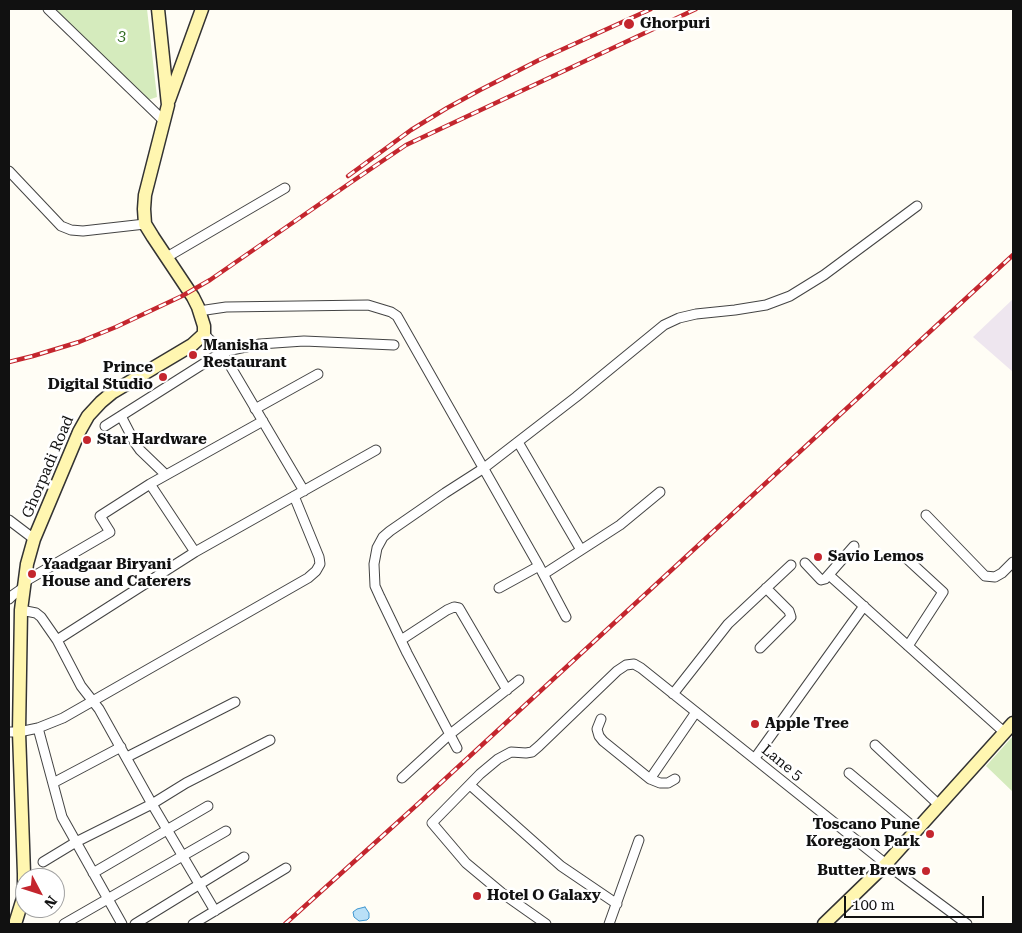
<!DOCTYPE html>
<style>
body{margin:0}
#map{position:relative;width:1022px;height:933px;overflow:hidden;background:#fffdf5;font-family:"Roboto Serif",serif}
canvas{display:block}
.frame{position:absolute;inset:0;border:10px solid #111;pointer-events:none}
.north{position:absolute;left:15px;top:868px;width:50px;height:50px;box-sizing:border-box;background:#fff;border:1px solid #a0a0a0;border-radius:50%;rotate:130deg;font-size:14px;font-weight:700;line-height:20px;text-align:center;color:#111}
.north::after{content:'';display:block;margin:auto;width:18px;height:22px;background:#c4262e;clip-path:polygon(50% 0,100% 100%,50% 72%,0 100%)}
.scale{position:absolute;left:844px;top:896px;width:140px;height:22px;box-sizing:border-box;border:2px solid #111;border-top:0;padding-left:6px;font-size:15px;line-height:18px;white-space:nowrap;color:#111;-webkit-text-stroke:4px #fff;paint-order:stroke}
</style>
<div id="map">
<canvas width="1022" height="933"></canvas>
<div class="frame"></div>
<div class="north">N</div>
<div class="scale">100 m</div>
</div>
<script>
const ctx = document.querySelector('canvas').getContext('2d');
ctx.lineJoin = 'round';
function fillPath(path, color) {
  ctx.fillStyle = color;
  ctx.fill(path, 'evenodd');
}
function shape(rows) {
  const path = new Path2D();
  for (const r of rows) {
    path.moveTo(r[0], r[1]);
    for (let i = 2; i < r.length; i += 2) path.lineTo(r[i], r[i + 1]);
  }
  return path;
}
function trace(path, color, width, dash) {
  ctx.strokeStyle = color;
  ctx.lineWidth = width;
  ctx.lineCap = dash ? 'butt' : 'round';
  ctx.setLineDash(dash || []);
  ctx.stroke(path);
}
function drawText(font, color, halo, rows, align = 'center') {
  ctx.font = font + ' "Roboto Serif",serif';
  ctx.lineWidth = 5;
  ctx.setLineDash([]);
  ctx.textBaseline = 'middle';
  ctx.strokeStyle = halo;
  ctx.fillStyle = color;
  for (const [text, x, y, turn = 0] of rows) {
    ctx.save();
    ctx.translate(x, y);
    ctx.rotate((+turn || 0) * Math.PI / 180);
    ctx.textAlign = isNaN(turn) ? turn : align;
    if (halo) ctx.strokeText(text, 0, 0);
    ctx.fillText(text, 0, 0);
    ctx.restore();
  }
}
const industrial = shape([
 [1013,299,1013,372,973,337]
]);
const green = shape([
 [56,9,147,9,157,97,145,101],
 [1013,736,1013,792,986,766]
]);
const water = shape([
 [365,907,369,913,369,918,367,920,359,921,354,917,353,912,357,909,365,907]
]);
const street = shape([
 [48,9,164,121],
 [9,171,61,226,71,230,83,231,145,224],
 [167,257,285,188],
 [199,311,226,307,368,305,391,312,397,316,539,566,566,617],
 [204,334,222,352,304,491],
 [255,409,318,374],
 [121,416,135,443,140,450,166,475],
 [105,426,222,352,260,344,304,341,394,345],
 [518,442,581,550],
 [150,484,195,552],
 [926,515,985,576,995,577,1002,573,1013,562],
 [9,520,34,539],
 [906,558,943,592,908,646],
 [805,563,821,580,825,579,854,546],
 [544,574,620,525,660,492],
 [829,575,1004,732],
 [24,582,110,532,100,516,150,484,263,421],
 [499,588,539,566],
 [9,599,13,595,23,588],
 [21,610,36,613,41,617,57,640,81,686,99,709,152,804,215,911],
 [57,640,195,552,376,450],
 [401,640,447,610,454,607,459,608,507,690],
 [760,648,791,617,789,611,766,588],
 [673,694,728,624,791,565],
 [601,719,597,729,599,736,603,741,650,779],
 [38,728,62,817,122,924],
 [9,732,19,732,38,728,63,718,308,578,316,571,320,564,319,557,294,496],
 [875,745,939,805],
 [457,748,407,653,380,597,375,586,374,564,377,548,383,537,390,531,445,493,484,468,576,397,664,325,679,318,696,314,735,310,766,305,790,296,824,275,917,206],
 [127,757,235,702],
 [755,758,864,606],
 [849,773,917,830],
 [402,778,449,735,519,680],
 [675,779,668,783,660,783,650,779,696,712],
 [53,783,121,747],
 [470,785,561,866,617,904],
 [43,862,76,842,152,804,186,783,270,740],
 [93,873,208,806],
 [64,924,226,831],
 [135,924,244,857],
 [193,924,286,868],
 [546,924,502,893,466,863,432,823,480,774,498,759,511,752,526,753,532,752,539,746,617,671,626,665,634,664,641,668,886,864,967,924],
 [609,924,639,840]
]);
const secondary = shape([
 [169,100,202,9],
 [15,924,24,895,24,874,19,732,21,610,27,564,34,539,79,432,88,416,101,402,113,392,192,345,204,334,204,326,198,307,193,297,153,237,145,224,144,209,145,195,168,105,158,9],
 [824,924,886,864,1013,723]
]);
const rail = shape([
 [348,176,411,130,447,108,480,90,539,60,651,9],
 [9,362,33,356,79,342,116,327,182,296,210,280,350,183,406,145,696,9],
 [285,924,419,803,1013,255]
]);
const markers = [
 [629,24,6,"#c4262e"],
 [193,355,5,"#c4262e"],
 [163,377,5,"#c4262e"],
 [87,440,5,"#c4262e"],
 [818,557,5,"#c4262e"],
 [32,574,5,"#c4262e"],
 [755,724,5,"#c4262e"],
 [930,834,5,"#c4262e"],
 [926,871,5,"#c4262e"],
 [477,896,5,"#c4262e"]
];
const poiNames = [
 ["Ghorpuri",640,24],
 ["Manisha",203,346],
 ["Restaurant",203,363],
 ["Prince",153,368,"right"],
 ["Digital Studio",153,385,"right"],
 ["Star Hardware",97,440],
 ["Savio Lemos",828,557],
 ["Yaadgaar Biryani",42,565],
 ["House and Caterers",42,582],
 ["Apple Tree",765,724],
 ["Toscano Pune",920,825,"right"],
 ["Koregaon Park",920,842,"right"],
 ["Butter Brews",916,871,"right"],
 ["Hotel O Galaxy",487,896]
];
const parkNames = [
 ["3",122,37]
];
const streetNames = [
 ["Ghorpadi Road",48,467,-67],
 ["Lane 5",782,763,39]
];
fillPath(industrial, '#eee6ef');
fillPath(green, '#d5ebbd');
fillPath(water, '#b9e0f7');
trace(water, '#3f96cf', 1);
trace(street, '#444', 11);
trace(secondary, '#333', 15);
trace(street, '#fff', 9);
trace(secondary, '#fff6b0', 12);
trace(rail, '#c4262e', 4.5);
trace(rail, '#fff', 2.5, [8]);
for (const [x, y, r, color] of markers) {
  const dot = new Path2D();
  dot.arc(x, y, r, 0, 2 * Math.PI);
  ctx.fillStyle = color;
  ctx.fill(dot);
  trace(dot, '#fff', 2);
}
drawText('bold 15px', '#111', '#fff', poiNames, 'left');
drawText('italic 15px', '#2f6b1f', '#fff', parkNames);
drawText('15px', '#111', '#fff', streetNames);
</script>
